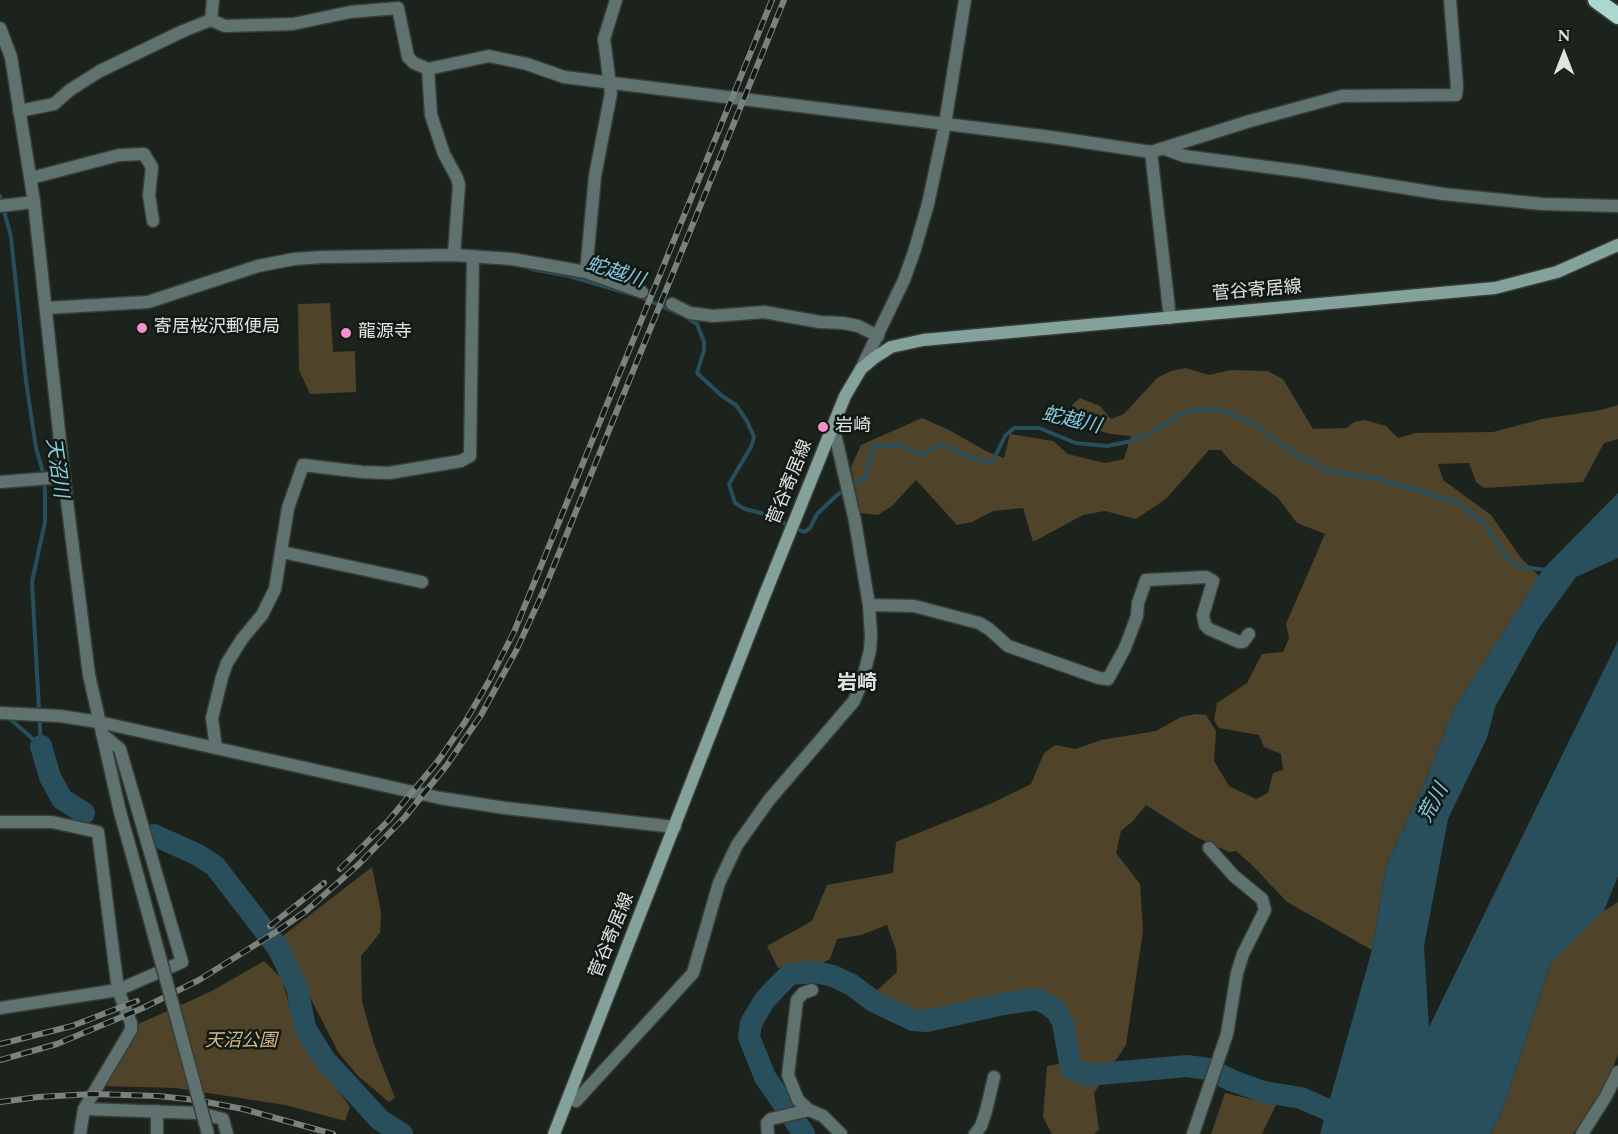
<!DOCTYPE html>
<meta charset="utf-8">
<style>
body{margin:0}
#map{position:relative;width:1618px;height:1134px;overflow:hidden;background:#1c231d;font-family:Spectral,serif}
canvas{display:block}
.north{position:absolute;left:1534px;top:24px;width:60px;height:60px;-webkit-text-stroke:4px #121914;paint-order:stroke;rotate:0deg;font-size:16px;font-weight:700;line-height:24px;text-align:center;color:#dfe4e0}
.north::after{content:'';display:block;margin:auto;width:21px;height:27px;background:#dfe4e0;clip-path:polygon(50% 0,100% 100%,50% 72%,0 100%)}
</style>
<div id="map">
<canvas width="1618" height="1134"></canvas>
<div class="north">N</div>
</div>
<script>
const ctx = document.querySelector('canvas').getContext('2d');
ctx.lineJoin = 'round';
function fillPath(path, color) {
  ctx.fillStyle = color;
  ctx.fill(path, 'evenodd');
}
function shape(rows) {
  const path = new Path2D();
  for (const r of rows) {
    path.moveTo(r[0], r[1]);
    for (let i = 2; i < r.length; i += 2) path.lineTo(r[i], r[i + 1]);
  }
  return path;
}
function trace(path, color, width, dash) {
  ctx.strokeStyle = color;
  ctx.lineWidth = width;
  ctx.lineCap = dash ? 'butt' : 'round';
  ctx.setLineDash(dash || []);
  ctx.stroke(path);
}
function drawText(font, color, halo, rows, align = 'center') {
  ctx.font = font + ' Spectral,"Noto Sans JP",serif';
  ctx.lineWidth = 5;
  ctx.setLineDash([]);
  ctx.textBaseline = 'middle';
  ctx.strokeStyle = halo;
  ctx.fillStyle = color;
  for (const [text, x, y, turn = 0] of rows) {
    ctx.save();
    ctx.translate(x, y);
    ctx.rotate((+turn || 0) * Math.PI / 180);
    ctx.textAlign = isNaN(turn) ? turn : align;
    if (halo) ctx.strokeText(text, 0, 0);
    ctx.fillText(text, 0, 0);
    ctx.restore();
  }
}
const green = shape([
 [330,303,333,352,355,351,356,392,310,394,299,370,298,304],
 [1186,368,1209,375,1231,370,1267,371,1283,379,1313,429,1347,428,1354,422,1365,420,1386,426,1398,438,1416,433,1493,432,1542,419,1601,410,1618,405,1618,439,1604,443,1583,482,1484,488,1476,482,1469,463,1438,464,1443,480,1491,515,1521,558,1539,576,1454,709,1424,784,1386,866,1372,950,1287,902,1252,865,1236,851,1229,852,1196,837,1146,805,1133,821,1121,831,1116,853,1140,884,1143,931,1126,1045,1094,1093,1099,1130,1094,1134,1052,1134,1043,1117,1047,1066,1065,1063,1070,1037,1064,1015,1058,1005,1045,998,1027,997,1018,992,928,1018,912,1016,898,1011,872,995,897,972,896,950,887,925,861,935,837,939,830,959,824,962,778,968,767,946,812,921,827,885,893,873,896,842,990,804,1031,784,1044,753,1055,745,1076,749,1101,740,1156,731,1181,717,1196,714,1206,715,1216,731,1214,761,1229,786,1256,799,1268,793,1273,773,1283,770,1281,754,1264,747,1259,735,1219,728,1214,720,1217,703,1247,683,1262,654,1283,652,1289,638,1286,624,1325,534,1297,523,1278,498,1232,463,1221,450,1209,450,1166,499,1136,519,1105,511,1083,515,1033,542,1023,508,993,511,972,522,957,525,916,480,892,506,878,515,860,513,851,467,861,445,922,418,949,430,986,451,1004,458,1010,434,1053,441,1068,454,1105,463,1124,459,1131,436,1111,434,1084,427,1072,405,1080,398,1100,406,1111,419,1124,414,1157,378,1171,371],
 [372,867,381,912,380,933,361,956,362,1001,374,1044,395,1098,389,1102,358,1076,338,1052,280,938],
 [1618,902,1618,1055,1609,1077,1590,1110,1573,1134,1490,1134,1503,1110,1550,964,1604,911],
 [264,961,282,979,297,1033,350,1107,345,1121,285,1105,176,1088,103,1086,136,1025,210,992],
 [1225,1093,1276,1105,1262,1134,1211,1134]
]);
const water = shape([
 [1618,493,1618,558,1576,577,1539,628,1495,707,1487,738,1448,819,1424,946,1429,1027,1618,641,1618,876,1604,911,1550,964,1503,1110,1490,1134,1320,1134,1372,950,1386,866,1424,784,1454,709,1544,568]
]);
const stream = shape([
 [0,196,11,237,26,381,36,448,43,472,45,492,45,522,32,582,41,746],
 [531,269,569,276,641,297,679,314],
 [686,317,697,324,704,342,704,350,697,373,722,396,736,405,747,421,754,437,751,447,729,484,735,503,745,509,761,513,804,532,810,528,817,514,837,495,866,476,874,445,902,446,923,455,938,444,985,462,993,461,1005,436,1014,428,1039,428,1076,443,1107,446,1132,441,1156,430,1184,412,1203,409,1220,410,1254,424,1298,456,1327,470,1383,480,1459,503,1485,525,1506,556,1517,566,1546,570],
 [8,717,41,746]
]);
const river = shape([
 [41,746,50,777,62,799,84,813],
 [154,835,198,855,215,866,278,948,297,987,305,1028,325,1060,380,1120,402,1134],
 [804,1134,765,1077,749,1037,751,1023,764,1001,776,988,790,974,816,972,833,976,852,985,873,1001,913,1020,927,1021,1003,1004,1037,999,1049,1005,1058,1013,1063,1023,1071,1068,1088,1075,1187,1066,1208,1069,1233,1081,1264,1092,1301,1098,1383,1134]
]);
const minor = shape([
 [213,0,211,20,225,26,293,24,350,12,398,8,408,57,414,63,428,69,489,56,527,64,564,77,1051,137,1151,152,1250,121,1342,96,1456,95,1457,86,1450,0],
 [428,69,431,115,444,154,457,178,459,185,454,255],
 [19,111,54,104,70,90,100,71,183,31,211,20],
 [1165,149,1184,156,1305,172,1443,194,1542,204,1618,206],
 [1151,152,1170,318],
 [31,178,119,155,144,154,152,167,149,195,153,221],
 [0,206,34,202],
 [586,272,595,176,611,93,604,39,616,0],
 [672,304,690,313,713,316,764,312,820,322,843,323,858,326,878,336],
 [46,308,148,302,258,266,294,259,323,257,454,255,512,259,586,272,642,292],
 [0,482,64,477],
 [282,552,422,582],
 [869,605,914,606,979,623,989,629,1008,646,1099,678,1108,679,1125,648,1137,616,1138,603,1146,580,1206,577,1213,581,1203,615,1205,625,1209,629,1239,642,1243,642,1249,634],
 [216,748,212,718,222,677,227,663,242,639,262,615,275,589,288,508,303,465,362,472,389,473,461,461,470,456,473,256],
 [0,822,52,822,98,832,118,990,131,1023,131,1030,84,1109,80,1134],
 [812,990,803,993,797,1000,788,1075,798,1100,809,1110,823,1116,841,1134],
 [0,1008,118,990,182,962,120,749,102,734],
 [569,1097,576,1101,693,973,719,883,737,845,769,800,854,701,862,682,870,650,871,636,869,605,855,521,833,425],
 [84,1109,199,1113,223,1119,227,1134],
 [157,1111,157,1134],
 [768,1134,767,1123,771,1119,809,1110],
 [975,1134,981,1126,986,1111,994,1077],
 [1193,1134,1227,1034,1237,973,1243,954,1265,910,1262,899,1234,876,1209,848],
 [1582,1134,1606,1096,1618,1072]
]);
const tertiary = shape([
 [0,28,11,57,34,202,64,477,89,675,120,812,131,851],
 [861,369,904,280,914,252,928,204,945,124,965,0],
 [0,713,60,716,99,722,440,798,505,808,675,827]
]);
const secondary = shape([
 [554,1134,765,594,845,396,861,369,874,358,891,347,923,340,1495,288,1557,272,1618,245]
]);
const trunk = shape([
 [1596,0,1618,16]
]);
const rail = shape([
 [340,869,389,820,438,761,465,722,489,681,514,632,772,0],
 [270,926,324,883],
 [0,1044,72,1026,137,1001],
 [0,1060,57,1044,143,1008,199,980,279,930,306,911,359,864,405,817,447,765,481,715,516,651,544,590,784,0],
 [0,1102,38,1097,93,1094,158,1096,196,1100,243,1109,333,1134]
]);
const tertiaryBridge = shape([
 [131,851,208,1134]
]);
const markers = [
 [142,328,6,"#f790cd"],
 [346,333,6,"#f790cd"],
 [823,427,6,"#f790cd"]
];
const streetNames = [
 ["菅谷寄居線",1257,292,-5],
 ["菅谷寄居線",791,483,-68],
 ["菅谷寄居線",613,936,-68]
];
const poiNames = [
 ["寄居桜沢郵便局",154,328],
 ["龍源寺",358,333],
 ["岩崎",835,427]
];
const parkNames = [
 ["天沼公園",241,1042]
];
const waterNames = [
 ["蛇越川",615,274,18],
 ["蛇越川",1071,422,13],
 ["天沼川",55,468,82],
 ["荒川",1435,804,-62]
];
const neighbourhoodNames = [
 ["岩崎",857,685]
];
fillPath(green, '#4f432a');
fillPath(water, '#284f5b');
trace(stream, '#284f5b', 4);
trace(river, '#284f5b', 22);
trace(minor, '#373e38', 15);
trace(tertiary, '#373e38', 15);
trace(secondary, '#373e38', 15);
trace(trunk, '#373e38', 20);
trace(minor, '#60726f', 12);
trace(tertiary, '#60726f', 12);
trace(secondary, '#84a19c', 12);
trace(trunk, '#acd6d0', 16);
trace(rail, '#7b817c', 6);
trace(rail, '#121914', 4, [11]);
trace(tertiaryBridge, '#373e38', 15, []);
trace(tertiaryBridge, '#60726f', 12);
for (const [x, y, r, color] of markers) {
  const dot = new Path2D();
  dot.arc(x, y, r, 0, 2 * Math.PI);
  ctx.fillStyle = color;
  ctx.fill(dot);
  trace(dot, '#121914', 2);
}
drawText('18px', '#dfe4e0', '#121914', streetNames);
drawText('18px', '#dfe4e0', '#121914', poiNames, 'left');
drawText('italic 18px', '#d5ba83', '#121914', parkNames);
drawText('italic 20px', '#82cbe0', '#121914', waterNames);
drawText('bold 20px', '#dfe4e0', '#121914', neighbourhoodNames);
</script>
